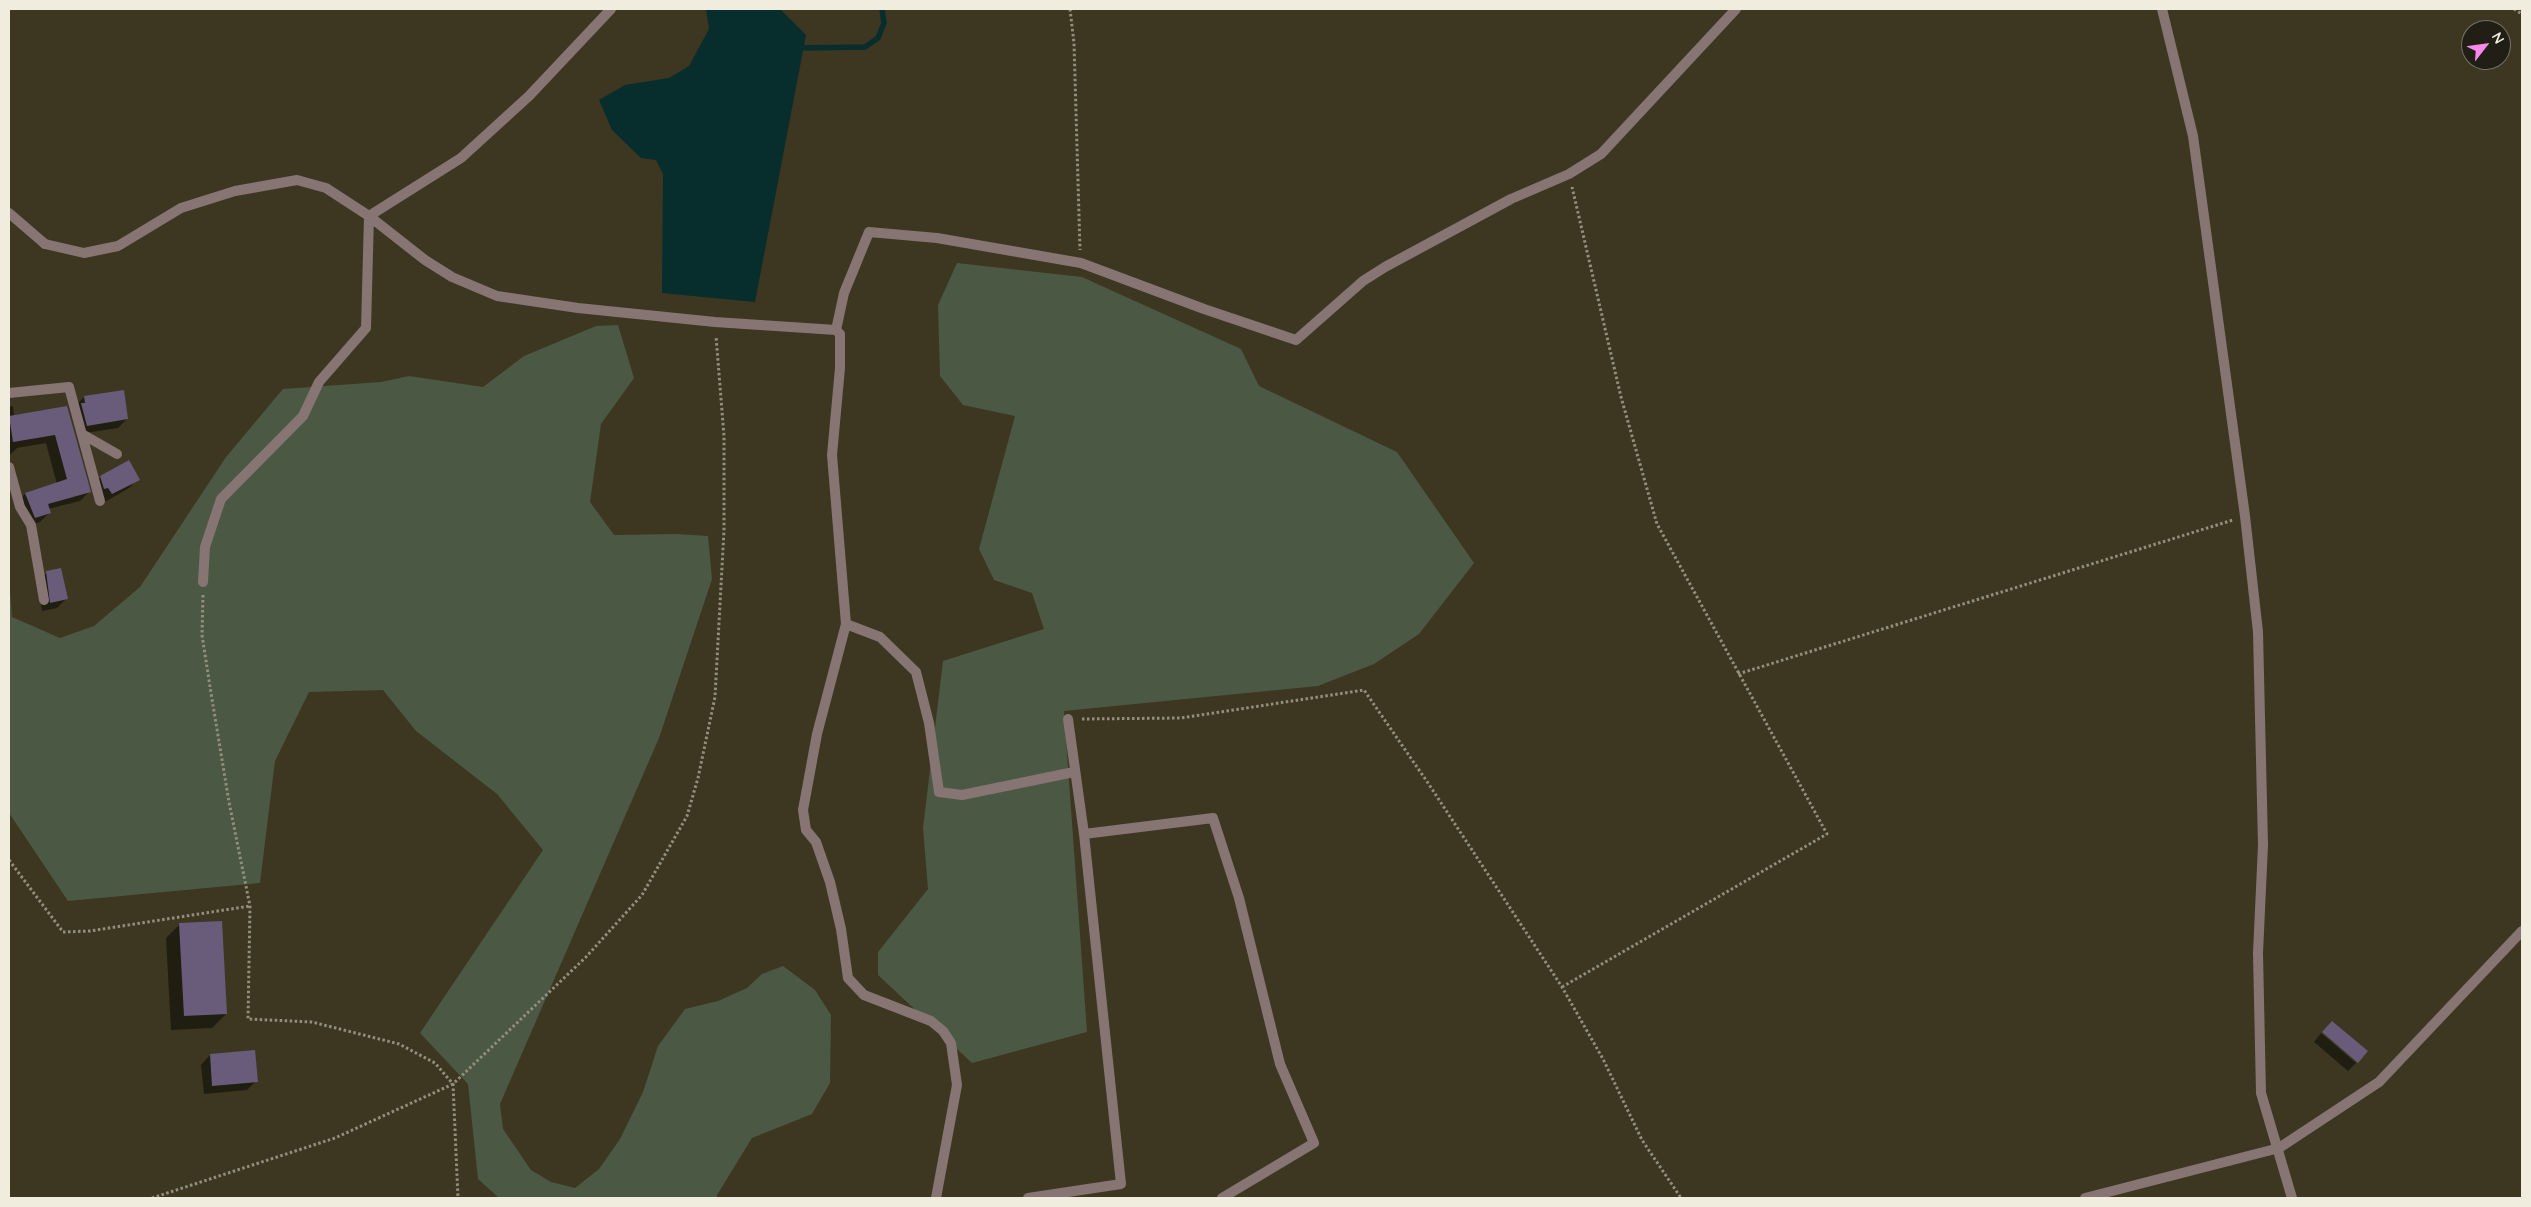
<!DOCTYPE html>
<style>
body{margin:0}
#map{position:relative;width:2531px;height:1207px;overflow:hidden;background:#3d3721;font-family:Quicksand,sans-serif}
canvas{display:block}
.frame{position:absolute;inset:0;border:10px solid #f0eddf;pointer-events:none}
.north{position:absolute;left:2461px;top:20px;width:50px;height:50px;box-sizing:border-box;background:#211f15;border:1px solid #747166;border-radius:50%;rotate:60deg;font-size:14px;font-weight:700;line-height:20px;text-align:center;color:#f0eddf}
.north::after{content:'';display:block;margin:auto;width:18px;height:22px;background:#f888ea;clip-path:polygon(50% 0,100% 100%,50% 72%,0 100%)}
</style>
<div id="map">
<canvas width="2531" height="1207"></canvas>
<div class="frame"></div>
<div class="north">N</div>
</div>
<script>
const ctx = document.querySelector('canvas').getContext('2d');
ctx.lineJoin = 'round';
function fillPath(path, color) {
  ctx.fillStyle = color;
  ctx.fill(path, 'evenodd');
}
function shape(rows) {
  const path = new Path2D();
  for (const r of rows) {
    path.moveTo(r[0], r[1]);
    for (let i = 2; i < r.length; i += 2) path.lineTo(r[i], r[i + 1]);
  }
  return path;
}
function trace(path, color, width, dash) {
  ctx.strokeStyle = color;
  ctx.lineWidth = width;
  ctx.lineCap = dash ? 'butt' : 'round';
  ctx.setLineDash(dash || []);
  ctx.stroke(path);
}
const green = shape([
 [957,263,1082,277,1241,349,1259,386,1397,452,1474,563,1419,634,1374,664,1318,686,1064,711,1087,1032,972,1063,878,975,878,952,928,889,923,828,943,661,1044,629,1032,593,994,580,979,549,1015,416,963,405,940,376,938,305],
 [618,325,634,378,601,424,590,502,614,535,677,534,708,536,712,579,659,738,500,1104,503,1129,531,1170,551,1182,575,1188,599,1169,620,1139,643,1092,658,1046,685,1009,718,1001,747,988,762,974,783,966,815,990,831,1015,830,1083,812,1114,752,1138,717,1195,717,1198,499,1198,478,1179,468,1084,420,1033,543,850,497,794,416,731,383,690,309,692,275,761,260,883,68,901,9,813,9,577,12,617,60,638,94,626,140,587,226,457,283,389,381,382,409,376,483,387,524,356,596,326]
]);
const water = shape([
 [706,9,780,9,806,35,755,302,662,293,663,174,656,160,641,158,612,130,599,100,625,85,669,78,689,66,709,29]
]);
const shadow = shape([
 [84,397,127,419,118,428,78,434,75,406],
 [13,406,14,416,66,407,89,492,80,501,48,509,49,513,40,522,26,526,17,502,25,494,57,484,46,443,17,448,9,456,9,407],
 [101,477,138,479,129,488,103,503,92,486],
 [47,573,66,599,57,608,42,611,37,582],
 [180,924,226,1014,212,1028,171,1030,166,938],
 [2321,1033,2356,1063,2348,1071,2314,1042],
 [210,1055,256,1081,247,1090,204,1094,201,1065]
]);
const stream = shape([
 [796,48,865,47,878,38,884,23,882,9]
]);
const building = shape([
 [124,390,128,419,87,426,81,403,85,403,84,396],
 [67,406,91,492,48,504,51,513,35,518,25,493,67,479,55,435,13,442,9,416],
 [129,460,140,480,112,494,108,488,104,489,100,476],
 [61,568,68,599,50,603,46,571],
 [222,921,227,1014,184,1016,179,923],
 [2332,1021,2368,1051,2358,1063,2322,1032],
 [255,1050,258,1082,212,1086,210,1054]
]);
const path = shape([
 [1070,9,1074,43,1080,250],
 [2514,9,2522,14],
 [203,595,202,635,211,693,229,802,250,906,248,1019,312,1022,399,1044,435,1063,453,1084,458,1198],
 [1738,674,2233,520],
 [1082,719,1181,718,1364,690,1428,783,1562,987,1603,1059,1642,1140,1681,1198],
 [9,860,63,932,90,931,250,906],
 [1562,987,1827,834,1657,524,1621,397,1572,187],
 [152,1198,335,1138,453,1084,586,957,642,895,687,816,698,778,715,697,724,530,724,436,716,336]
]);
const minor = shape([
 [369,216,461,158,529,96,611,9],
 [45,244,84,253,118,246,181,208,235,191,297,180,326,188,369,216,425,260,452,277,497,296,578,308,715,322,836,330,840,334,840,368,832,455,846,624,817,734,803,810,806,830,816,842,830,882,841,929,848,978,864,995,931,1021,943,1031,951,1043,957,1085,936,1198],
 [836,330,844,293,869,232,937,238,1081,263,1204,309,1296,340,1363,281,1385,267,1511,199,1569,174,1601,154,1736,9],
 [9,393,69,387,100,501],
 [82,434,117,454],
 [9,467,20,507,31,525,44,600],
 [203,582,205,547,221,499,303,416,319,382,366,328,369,216],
 [846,624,880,637,916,672,929,723,939,792,962,795,1074,772],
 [1084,834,1213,818,1239,898,1280,1064,1314,1143,1222,1198],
 [2279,1148,2379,1082,2522,931],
 [1028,1198,1121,1184,1084,834,1068,719]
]);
const tertiary = shape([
 [2162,9,2193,136,2245,516,2258,632,2263,845,2258,953,2261,1093,2292,1198],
 [9,213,45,244],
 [2085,1198,2279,1148]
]);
fillPath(green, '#4b5844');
fillPath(water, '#072d2d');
fillPath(shadow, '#0007');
trace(stream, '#072d2d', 5.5);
fillPath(building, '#695c7b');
trace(path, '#948f7d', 3, [2.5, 2.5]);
trace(minor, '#877574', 10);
trace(tertiary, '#877574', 10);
</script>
